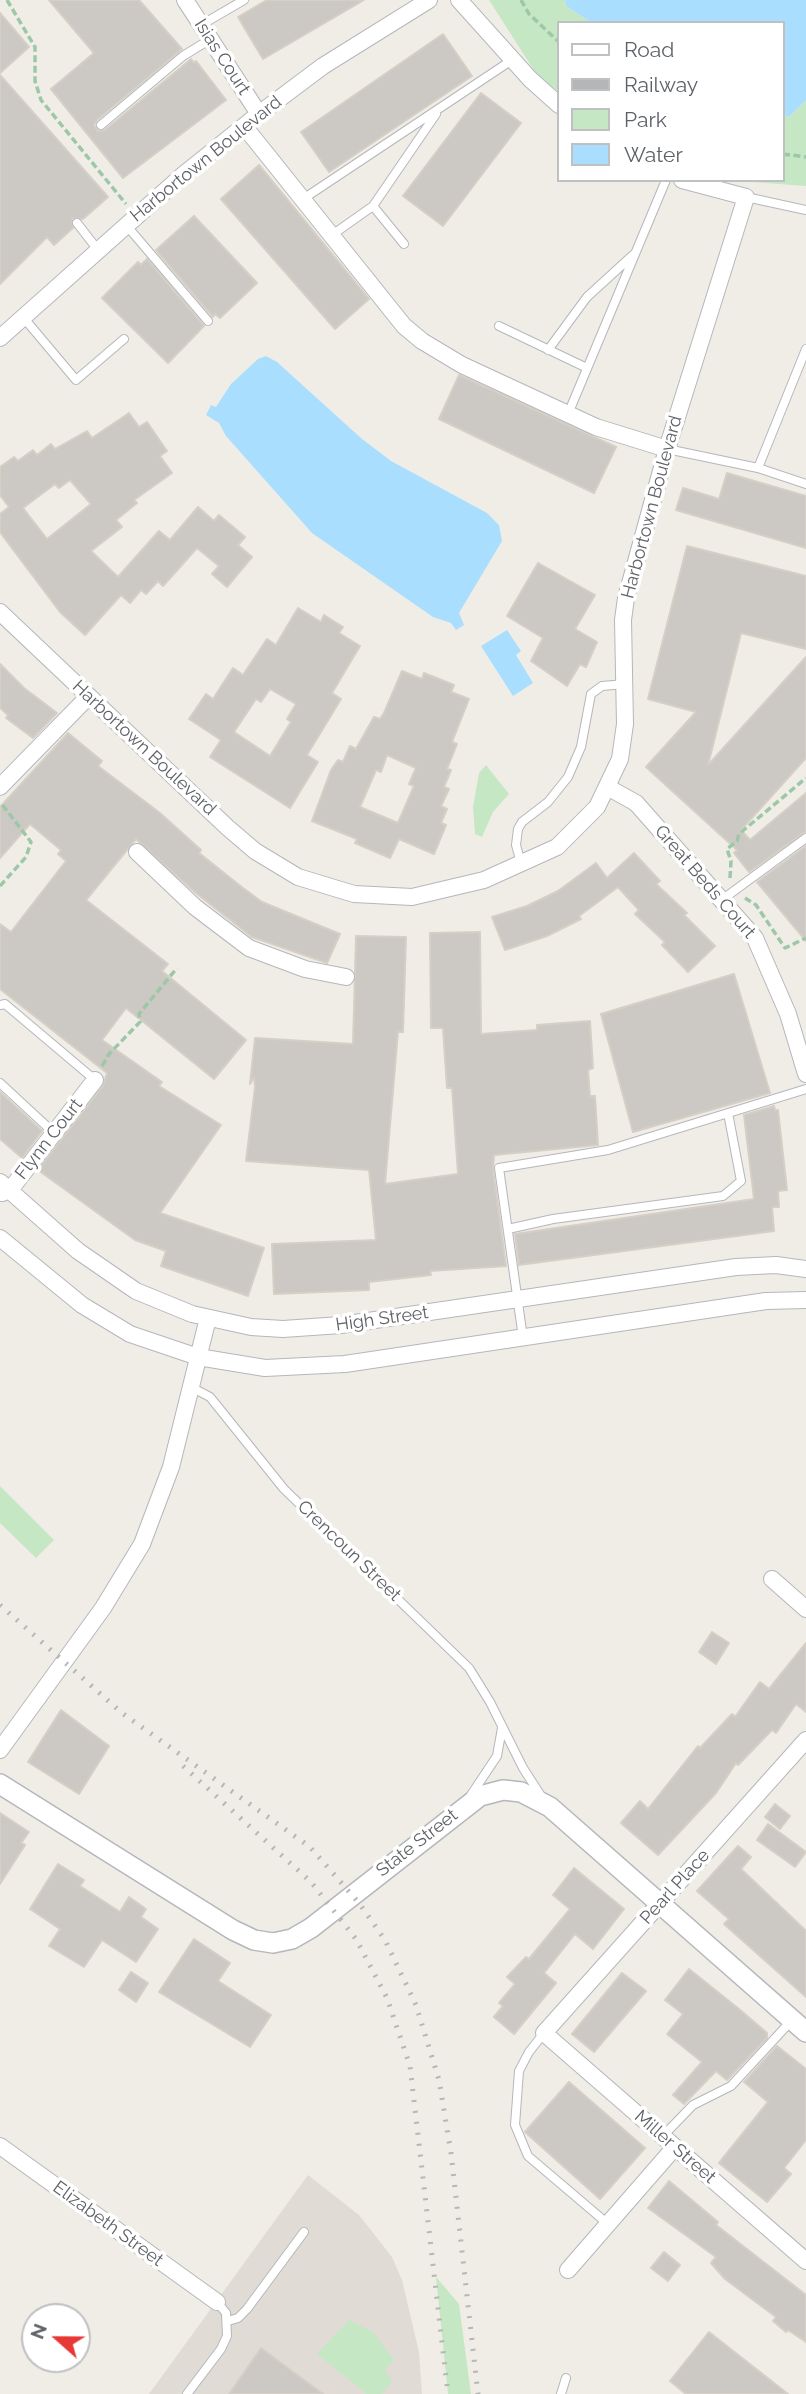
<!DOCTYPE html>
<style>
body{margin:0}
#map{position:relative;width:806px;height:2394px;overflow:hidden;background:#f0ede7;font-family:Raleway,sans-serif}
canvas{display:block}
.legend{position:absolute;left:557px;top:21px;width:228px;height:161px;box-sizing:border-box;background:#fff;border:2px solid #bfc0c2;margin:0;padding:9px 12px;list-style:none;font-size:21px;color:#5e6267}
.legend li{display:flex;align-items:center;gap:14px;height:35px}
.legend b{width:35px;border:2px solid #bfc0c2}
.north{position:absolute;left:21px;top:2303px;width:70px;height:70px;box-sizing:border-box;background:#fff;border:2px solid #bfc0c2;border-radius:50%;rotate:291deg;font-size:19px;font-weight:700;line-height:28px;text-align:center;color:#5e6267}
.north::after{content:'';display:block;margin:auto;width:24px;height:32px;background:#e83835;clip-path:polygon(50% 0,100% 100%,50% 72%,0 100%)}
</style>
<div id="map">
<canvas width="806" height="2394"></canvas>
<ul class="legend">
<li><b style="height:9px;background:#fff"></b>Road</li>
<li><b style="height:9px;background:#b5b6b7"></b>Railway</li>
<li><b style="height:19px;background:#c6e7c4"></b>Park</li>
<li><b style="height:19px;background:#a9defe"></b>Water</li>
</ul>
<div class="north">N</div>
</div>
<script>
const ctx = document.querySelector('canvas').getContext('2d');
ctx.lineJoin = 'round';
function fillPath(path, color) {
  ctx.fillStyle = color;
  ctx.fill(path, 'evenodd');
}
function shape(rows) {
  const path = new Path2D();
  for (const r of rows) {
    path.moveTo(r[0], r[1]);
    for (let i = 2; i < r.length; i += 2) path.lineTo(r[i], r[i + 1]);
  }
  return path;
}
function trace(path, color, width, dash) {
  ctx.strokeStyle = color;
  ctx.lineWidth = width;
  ctx.lineCap = dash ? 'butt' : 'round';
  ctx.setLineDash(dash || []);
  ctx.stroke(path);
}
function drawText(font, color, halo, rows, align = 'center') {
  ctx.font = font + ' Raleway,sans-serif';
  ctx.lineWidth = 7;
  ctx.setLineDash([]);
  ctx.textBaseline = 'middle';
  ctx.strokeStyle = halo;
  ctx.fillStyle = color;
  for (const [text, x, y, turn = 0] of rows) {
    ctx.save();
    ctx.translate(x, y);
    ctx.rotate((+turn || 0) * Math.PI / 180);
    ctx.textAlign = isNaN(turn) ? turn : align;
    if (halo) ctx.strokeText(text, 0, 0);
    ctx.fillText(text, 0, 0);
    ctx.restore();
  }
}
const education = shape([
 [308,2175,359,2215,392,2257,402,2280,419,2352,422,2394,149,2394]
]);
const green = shape([
 [489,0,565,0,566,6,592,23,559,23,559,92,537,75],
 [806,100,806,186,726,180,783,180,783,115,789,117],
 [486,765,509,794,493,812,482,837,475,834,473,807,479,773],
 [0,1486,54,1540,36,1558,0,1523],
 [436,2277,459,2304,471,2394,448,2394],
 [349,2320,373,2332,394,2360,385,2369,392,2382,382,2394,367,2394,317,2354]
]);
const water = shape([
 [565,0,806,0,806,100,789,117,783,115,783,23,592,23,566,6],
 [266,356,277,362,362,439,391,461,487,513,499,525,502,541,459,613,464,625,456,630,451,623,433,617,312,533,226,436,219,423,206,415,211,405,216,407,231,384,258,359],
 [507,630,521,651,516,655,533,683,513,696,481,646]
]);
const building = shape([
 [49,0,139,0,182,49,97,120,94,125,98,131,105,130,191,59,194,63,196,61,226,100,123,178,51,89,94,53,49,0],
 [267,0,364,0,263,59,238,17,267,0],
 [0,13,29,47,0,73,0,13],
 [443,34,472,76,329,172,301,132,443,34],
 [0,75,108,197,83,219,72,218,73,228,54,245,47,237,0,284,0,75],
 [481,93,521,123,443,226,403,196,481,93],
 [259,165,369,299,335,329,221,199,259,165],
 [194,216,257,283,220,318,215,314,213,317,156,250,194,216],
 [147,259,204,326,168,363,102,298,138,262,141,265,147,259],
 [459,375,616,447,594,493,439,419,459,375],
 [129,413,139,427,147,422,167,451,160,456,172,473,134,500,137,503,116,520,122,527,91,551,118,577,159,531,170,540,198,507,214,521,219,515,245,537,238,545,252,557,227,587,212,574,219,566,197,548,163,586,158,581,146,594,141,590,130,603,121,595,85,635,60,612,0,532,0,514,9,507,0,495,0,467,14,457,18,461,33,450,37,455,51,444,55,449,87,431,92,438,129,413],
 [70,480,91,504,47,539,23,508,55,484,59,488,70,480],
 [727,473,806,496,806,548,676,510,683,488,719,499,727,473],
 [687,546,806,576,806,649,741,633,708,765,806,657,806,758,741,830,750,840,806,793,806,831,749,872,734,853,737,850,646,767,696,712,648,699,687,546],
 [538,563,595,595,575,629,597,642,586,667,580,664,567,686,531,661,543,638,507,616,538,563],
 [298,608,321,622,324,615,343,627,339,633,360,646,332,693,341,699,307,755,318,762,290,808,210,757,221,740,189,719,206,694,213,699,233,668,243,675,267,639,276,645,298,608],
 [270,689,296,704,287,719,291,722,270,756,234,732,256,699,261,702,270,689],
 [0,664,24,688,57,713,33,738,6,718,8,715,0,708,0,664],
 [402,671,422,679,424,673,454,685,451,692,469,699,452,742,457,744,447,769,451,770,444,787,449,789,441,806,447,809,441,823,446,825,434,854,399,839,390,858,355,843,357,839,312,821,331,770,338,760,343,762,350,746,356,749,374,717,380,719,384,713,402,671],
 [387,755,416,768,409,784,414,786,398,823,360,807,376,770,381,772,387,755],
 [68,733,102,761,98,766,160,813,201,850,199,853,243,888,262,902,340,934,327,963,252,937,197,894,136,839,86,900,168,964,162,971,246,1040,214,1079,126,1008,102,1040,162,1082,159,1086,221,1125,160,1213,264,1248,248,1296,161,1266,166,1251,135,1240,38,1170,103,1086,107,1073,0,989,0,924,11,932,66,861,58,854,61,850,30,824,0,858,0,807,68,733],
 [806,846,806,941,757,882,806,846],
 [634,853,660,881,656,884,687,913,684,915,715,946,688,972,662,945,665,942,635,914,639,910,618,887,579,916,581,919,547,936,505,950,492,917,527,906,558,891,596,863,607,878,634,853],
 [480,932,481,1034,537,1030,537,1025,590,1021,593,1068,588,1070,590,1096,595,1096,598,1145,494,1155,493,1169,506,1266,430,1271,431,1275,369,1282,369,1290,274,1294,272,1244,376,1240,369,1170,246,1161,255,1087,254,1077,250,1084,255,1038,353,1044,356,936,406,937,403,1032,398,1032,385,1184,458,1174,452,1088,447,1088,443,1028,431,1028,430,933,480,932],
 [734,974,770,1093,633,1132,601,1014,734,974],
 [0,1092,42,1131,22,1158,0,1139,0,1092],
 [774,1106,775,1110,778,1110,787,1190,778,1191,779,1207,772,1207,774,1231,519,1265,515,1234,754,1199,744,1115,774,1106],
 [712,1632,729,1643,716,1664,699,1652,712,1632],
 [806,1643,806,1712,796,1704,776,1733,772,1730,738,1765,736,1763,716,1793,658,1855,621,1823,640,1801,648,1809,698,1746,700,1748,732,1714,735,1717,760,1682,769,1689,806,1643],
 [61,1710,109,1746,79,1794,28,1762,61,1710],
 [775,1804,790,1816,780,1829,765,1817,775,1804],
 [0,1813,29,1832,21,1843,25,1845,0,1884,0,1813],
 [768,1824,806,1852,795,1867,757,1840,768,1824],
 [738,1846,751,1857,741,1869,806,1931,806,1997,724,1924,729,1919,697,1891,738,1846],
 [58,1864,84,1880,80,1886,120,1912,129,1897,146,1909,141,1917,158,1929,136,1962,102,1940,84,1967,49,1946,60,1929,30,1909,58,1864],
 [574,1868,624,1909,593,1949,575,1934,544,1973,556,1983,514,2034,494,2017,503,2006,499,2003,515,1984,507,1977,526,1957,529,1959,570,1909,553,1895,574,1868],
 [194,1939,230,1963,218,1981,271,2015,250,2047,159,1992,194,1939],
 [689,1969,739,2009,767,2033,767,2038,727,2080,716,2071,684,2104,673,2095,702,2062,667,2034,683,2014,665,2000,689,1969],
 [131,1972,148,1983,136,2002,119,1990,131,1972],
 [622,1973,646,1991,594,2052,572,2034,622,1973],
 [777,2046,806,2069,806,2140,784,2168,791,2174,767,2202,719,2163,768,2102,744,2082,777,2046],
 [569,2082,645,2148,600,2199,525,2132,569,2082],
 [669,2181,718,2222,716,2225,806,2295,806,2342,788,2330,786,2332,773,2321,776,2317,725,2279,711,2263,716,2257,648,2208,669,2181],
 [664,2252,680,2265,668,2281,651,2268,664,2252],
 [709,2332,788,2394,686,2394,670,2381,709,2332],
 [261,2348,323,2394,229,2394,261,2348]
]);
const path = shape([
 [7,0,35,47,35,81,41,100,126,204],
 [521,0,529,14,559,42],
 [783,154,806,157],
 [730,878,731,861,727,849,737,841,739,834,806,778],
 [0,886,26,857,31,842,1,803],
 [745,898,756,905,785,948,806,938],
 [102,1066,109,1054,140,1022,139,1014,177,968]
]);
const service = shape([
 [201,25,244,0],
 [101,125,183,56,209,40],
 [746,197,806,210],
 [303,199,512,60],
 [373,206,404,244],
 [77,223,98,250],
 [126,225,208,321],
 [332,235,373,206,436,114],
 [23,317,76,380,124,339],
 [499,326,587,368],
 [548,350,587,297,633,255],
 [568,414,666,180],
 [667,449,758,468,806,484],
 [758,468,806,349],
 [521,863,516,845,518,829,522,822,548,802,568,777,581,747,591,694,602,686,625,684],
 [723,899,806,838],
 [0,1005,5,1004,95,1080],
 [0,1083,54,1133],
 [508,1229,553,1219,723,1196,741,1181,728,1113],
 [523,1338,499,1168,608,1150,806,1089],
 [191,1387,210,1397,284,1489,469,1668,490,1702,523,1768,541,1796],
 [471,1795,497,1756,502,1728],
 [544,2033,529,2052,519,2071,515,2125,528,2156,608,2224],
 [663,2136,693,2105,731,2086,792,2020],
 [228,2321,238,2318,247,2309,304,2232],
 [187,2394,221,2349,227,2336,226,2313,217,2302],
 [561,2394,566,2378]
]);
const minor = shape([
 [185,0,259,114],
 [459,0,530,79,559,105],
 [244,126,404,326,422,341,462,365,596,427,667,449],
 [0,338,183,175,259,114,323,66,429,0],
 [0,612,227,827,255,851,298,877,354,894,412,897,484,880,557,847,597,807,620,759,625,724,623,620,626,598,667,449,746,197,682,180],
 [0,787,89,696],
 [609,788,636,803,755,938,788,1014,806,1074],
 [137,852,195,907,249,948,305,969,346,977],
 [0,1182,78,1251,136,1291,192,1314,251,1327,283,1329,341,1325,736,1267,776,1265,806,1269],
 [2,1193,10,1190,95,1080],
 [0,1238,82,1305,130,1334,198,1357,265,1368,345,1364,766,1301,806,1300],
 [772,1579,806,1609],
 [806,1740,544,2033,806,2261],
 [0,1750,103,1608,142,1544,171,1467,208,1318],
 [0,2146,217,2302],
 [568,2270,675,2147]
]);
const tertiary = shape([
 [0,1784,233,1930,254,1940,273,1943,292,1939,311,1928,480,1796,503,1790,521,1792,550,1807,806,2032]
]);
const rail = shape([
 [0,1605,122,1713,310,1847,359,1903,385,1940,416,2005,439,2080,451,2153,478,2394],
 [183,1766,311,1882,356,1939,387,1998,410,2066,448,2394]
]);
const streetNames = [
 ["Isias Court",222,57,57],
 ["Harbortown Boulevard",206,159,-39],
 ["Harbortown Boulevard",652,507,-75],
 ["Harbortown Boulevard",144,748,43],
 ["Great Beds Court",705,882,49],
 ["Flynn Court",49,1139,-52],
 ["High Street",382,1319,-8],
 ["Crencoun Street",349,1551,44],
 ["State Street",417,1843,-38],
 ["Pearl Place",675,1887,-48],
 ["Miller Street",675,2147,41],
 ["Elizabeth Street",108,2224,36]
];
fillPath(education, '#e0dcd5');
fillPath(green, '#c6e7c4');
fillPath(water, '#a9defe');
fillPath(building, '#ccc8c4');
trace(building, '#d5cfc5', 2);
trace(service, '#b4b7bb', 10);
trace(minor, '#b4b7bb', 18);
trace(tertiary, '#b4b7bb', 22);
trace(path, '#9dc8a7', 3.5, [7, 3.5]);
trace(service, '#fff', 8);
trace(minor, '#fff', 16);
trace(tertiary, '#fff', 19);
trace(rail, '#b5b6b7', 5, [2, 9]);
drawText('18px', '#5e6267', '#fff', streetNames);
</script>
